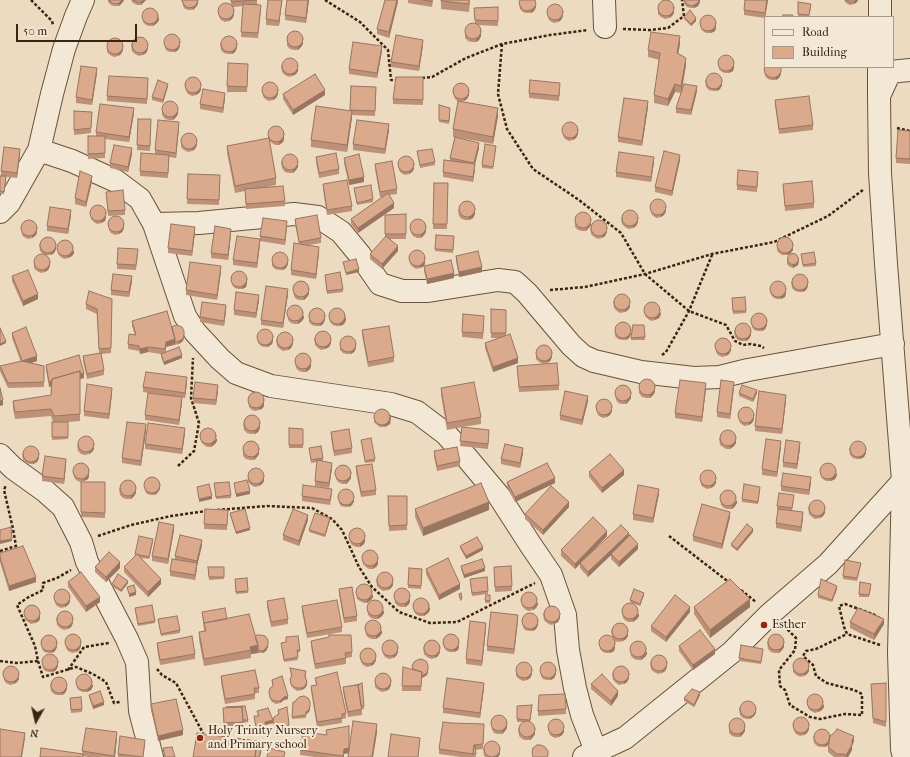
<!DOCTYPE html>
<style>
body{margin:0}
#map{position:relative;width:910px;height:757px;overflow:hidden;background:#ecdbc0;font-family:"IM FELL French Canon",serif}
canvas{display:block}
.legend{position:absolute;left:764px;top:16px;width:130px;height:52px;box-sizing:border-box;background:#f3e8d6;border:1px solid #aa9a86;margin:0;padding:5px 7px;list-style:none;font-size:12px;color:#3c240f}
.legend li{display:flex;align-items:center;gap:8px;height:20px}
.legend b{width:20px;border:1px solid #aa9a86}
.north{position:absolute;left:16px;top:701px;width:40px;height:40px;-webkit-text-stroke:3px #f3e8d6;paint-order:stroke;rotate:188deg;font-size:11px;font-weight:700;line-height:16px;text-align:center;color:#3c240f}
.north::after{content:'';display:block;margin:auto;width:14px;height:18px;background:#3c240f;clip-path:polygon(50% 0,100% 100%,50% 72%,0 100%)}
.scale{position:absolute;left:16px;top:24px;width:121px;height:18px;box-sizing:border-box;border:2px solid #3c240f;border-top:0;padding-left:5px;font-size:12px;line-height:14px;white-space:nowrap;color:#3c240f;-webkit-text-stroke:3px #f3e8d6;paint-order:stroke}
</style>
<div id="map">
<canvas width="910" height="757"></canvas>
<ul class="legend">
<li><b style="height:5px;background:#f3e8d6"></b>Road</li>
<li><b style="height:11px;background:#dba98c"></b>Building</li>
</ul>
<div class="north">N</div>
<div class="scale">50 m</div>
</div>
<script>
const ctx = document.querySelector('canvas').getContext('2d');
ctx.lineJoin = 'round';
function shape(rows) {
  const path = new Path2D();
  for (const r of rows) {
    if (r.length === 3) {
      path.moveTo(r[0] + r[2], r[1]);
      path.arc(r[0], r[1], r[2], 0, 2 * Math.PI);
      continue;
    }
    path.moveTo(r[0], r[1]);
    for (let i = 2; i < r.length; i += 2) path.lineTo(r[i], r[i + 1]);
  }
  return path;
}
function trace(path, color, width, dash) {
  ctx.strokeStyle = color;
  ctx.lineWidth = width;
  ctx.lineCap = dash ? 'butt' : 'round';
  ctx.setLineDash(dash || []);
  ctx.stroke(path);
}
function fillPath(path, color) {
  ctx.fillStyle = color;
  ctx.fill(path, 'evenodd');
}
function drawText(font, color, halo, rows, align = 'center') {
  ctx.font = font + ' "IM FELL French Canon",serif';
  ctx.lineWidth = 4;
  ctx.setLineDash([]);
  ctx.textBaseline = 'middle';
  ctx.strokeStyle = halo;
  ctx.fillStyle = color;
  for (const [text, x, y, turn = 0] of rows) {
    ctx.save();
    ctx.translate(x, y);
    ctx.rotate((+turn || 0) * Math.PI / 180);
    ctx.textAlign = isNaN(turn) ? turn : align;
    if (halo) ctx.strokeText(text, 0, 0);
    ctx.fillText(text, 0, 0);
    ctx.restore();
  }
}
const path = shape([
 [31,0,52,21,53,25],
 [325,0,360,22,388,50,391,80,399,80],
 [623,29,650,30,668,28,684,16,682,0],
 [502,44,498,94,507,129,533,169,579,200,621,233,645,274,689,311,726,325,735,341,743,345,751,344,761,346,764,348],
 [422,78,432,77,466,58,502,44,550,35,588,30],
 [897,128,910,131],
 [550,290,585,287,645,274,712,254,774,242,828,216,863,190],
 [662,355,666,352,689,311,712,255],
 [178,466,194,451,199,423,191,398,193,358],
 [217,510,267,506,312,508,332,519,342,530,359,567,372,587,399,612,430,623,457,622,535,583],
 [98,536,131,525,171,516,206,511],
 [669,536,730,583],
 [0,551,16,546,13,529,4,490,6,485],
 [741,590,756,602],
 [784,626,796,638,795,650,779,670,780,686,785,690,790,705,810,717,820,719,845,714,862,715,862,694,854,690,827,683,816,676,813,665,803,656,806,651,816,649,847,634],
 [880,645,847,634,844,627,839,606,845,604,873,614,881,619],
 [0,661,16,663,38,661,35,646,17,605,27,598,43,590,43,583,57,578,71,570],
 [38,661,43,677,76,667,93,674,106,682,114,703,120,702],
 [157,669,162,675,176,683,203,733],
 [68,670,84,647,109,643]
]);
const minor = shape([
 [604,0,605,27],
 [880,17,880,0],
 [879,67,879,97,880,173,886,264,903,481,910,485],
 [879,96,890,72,910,70],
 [39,150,72,161,116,181,140,199,154,224,185,316,195,332,220,359,236,373,271,386,391,404,417,412,446,434,468,459,499,496,530,544,551,575,565,615,568,650,575,688,582,715,596,751],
 [0,212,9,203,39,150,52,94,64,49,76,16,83,0],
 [154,224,199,223,294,214,318,217,332,226,341,232,360,255,380,284,402,291,428,291,498,280,515,282,527,293,571,345,583,356,594,361,641,372,694,378,720,377,748,370,893,344],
 [0,455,13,468,45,491,63,507,81,542,87,562,127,639,137,662,140,711,152,757],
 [903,481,899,653,902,749,904,757],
 [584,757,625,738,732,652,770,614,828,564,903,481]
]);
const wall = shape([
 [108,0,124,0,122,3,119,6,114,6,111,5,108,2],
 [131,0,146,0,141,5,137,5,133,3],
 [182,0,198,4,196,7,193,10,189,10,185,9,183,6],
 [231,0,257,0,257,5,261,10,258,38,241,37,243,6,233,7,234,15,232,19,229,21,225,22,221,20,219,17,218,10,231,5],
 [282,0,279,26,266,25,266,19],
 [309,0,306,23,285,20,285,15],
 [398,0,389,38,377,34,377,29],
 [408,0,433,0,432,7,408,3],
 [441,0,470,0,469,12,441,9],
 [683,0,700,0,700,2,698,6,694,8,691,8,687,7,684,4],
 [768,0,765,18,744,15,744,10],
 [844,0,858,0,857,2,854,4,850,5,846,3],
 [519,2,536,7,534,11,531,13,526,13,523,12,520,9],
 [798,2,811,7,809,17,798,17],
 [498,7,498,26,477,25,481,29,481,36,479,40,476,42,472,42,468,41,465,38,465,31,475,24,474,8],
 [658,7,674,13,672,16,669,18,665,19,661,17,658,14],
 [547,11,563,16,561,20,558,22,554,23,550,21,548,18],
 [142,15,159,20,157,23,153,26,149,26,146,25,143,22],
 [684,17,696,21,691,26,684,19],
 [700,22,716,27,715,31,711,33,707,33,704,32,701,29],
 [287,39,303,44,301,47,298,50,294,50,290,49,287,46],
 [164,41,180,46,178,50,175,52,171,52,167,51,165,48],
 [220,43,237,48,235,52,232,54,228,54,224,53,221,50],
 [131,44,148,49,146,53,143,55,139,56,135,54,132,51],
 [680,44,678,54,686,65,682,90,697,91,691,115,676,113,676,108,681,93,675,92,668,106,654,103,654,95,659,60,648,57,648,50],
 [107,45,123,50,121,54,118,56,114,57,110,55,107,52],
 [423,45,419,71,391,67,391,62],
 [382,51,377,78,349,74,349,69],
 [718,62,734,67,733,71,729,73,725,73,722,72,719,69],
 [281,65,298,71,296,74,292,76,289,77,285,75,282,72],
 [248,69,247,92,227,92,227,86],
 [764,69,781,74,779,78,776,80,772,80,768,79,765,76],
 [97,73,92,105,76,103,76,97],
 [423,77,423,105,393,104,393,99],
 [705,80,722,85,720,89,717,91,713,91,709,90,706,87],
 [148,83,147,104,107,101,107,96],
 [185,84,201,90,199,93,196,95,192,96,188,94,186,91],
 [168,86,163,103,152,100,152,97],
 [351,86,376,87,375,116,352,115,347,152,311,147,311,140,350,110],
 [560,88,559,101,529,98,529,93],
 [262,89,278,94,276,98,273,100,269,101,265,99,263,96],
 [453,90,469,95,467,99,464,101,462,101,498,116,493,144,455,137,479,148,475,164,475,169,473,182,443,177,443,172,450,160,450,158,455,137,453,137,453,129,458,101,456,100,454,97],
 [283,94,325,95,293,115,283,99],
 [225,98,223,113,200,109,200,104],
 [775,100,813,125,813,130,779,134,775,105],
 [439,105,450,108,449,124,439,122],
 [648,107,642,146,618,142,618,137],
 [162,108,178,114,176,117,173,120,169,120,165,119,162,115],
 [74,111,92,112,91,133,74,135],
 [134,113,129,142,105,139,105,158,88,159,88,136,96,136,96,132],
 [138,119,151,119,150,151,137,150],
 [179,127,176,158,169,157,168,178,140,176,140,171,155,154,155,150],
 [562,129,578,134,576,138,573,140,569,141,565,139,563,136],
 [389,130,385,154,353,150,353,144],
 [910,131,910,164,896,163,896,158],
 [268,134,284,139,283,142,279,145,275,145,269,141,276,178,276,185,262,188,285,201,285,206,246,209,245,191,235,193,227,153,227,146,268,138],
 [181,140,197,145,195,149,192,151,188,152,184,150,181,147],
 [496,148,493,169,482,168,482,165],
 [417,151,435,162,435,165,420,168],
 [20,154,17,178,1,176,1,171],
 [132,154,128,172,110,168,110,163],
 [316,157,339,169,339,174,319,178,316,162],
 [344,158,364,182,349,185,344,163],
 [680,160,672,196,655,192,655,187],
 [281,161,298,167,296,170,293,173,289,173,285,172,282,168],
 [654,162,651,182,616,177,616,172],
 [398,163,414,169,412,172,409,174,405,175,401,173,399,170],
 [375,164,397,189,397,194,389,195,394,208,358,233,351,224,351,219,383,197,380,197,375,169],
 [188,174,220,175,219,205,187,204],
 [0,176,6,179,4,194,0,194],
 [758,177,757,192,737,190,737,185],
 [92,181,86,207,75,204,75,198],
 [434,183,448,183,447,229,433,229],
 [323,184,352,206,352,211,327,215,323,189],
 [783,184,814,203,814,208,785,211],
 [354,188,373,199,373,202,357,205],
 [106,192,125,210,125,215,108,216],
 [650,206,666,211,664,215,661,217,657,218,653,216,651,213],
 [458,209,475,214,473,218,469,220,465,220,462,219,459,216],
 [90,212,106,217,105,221,101,223,97,224,94,222,91,219],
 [406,214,406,239,390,239,398,251,382,269,370,259,370,254,385,237,385,215],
 [71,215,68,234,47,231,47,226],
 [621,217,638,222,636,226,633,228,629,229,625,227,622,224],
 [295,219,321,238,321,243,309,245,319,252,316,279,291,275,291,270,299,244,295,224],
 [575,220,591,225,586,231,582,231,578,230,575,227],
 [108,224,124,228,122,232,119,234,115,235,111,233,109,230],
 [287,226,285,245,260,241,257,268,233,265,233,260,260,239,260,236],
 [410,227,426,232,424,235,421,238,417,238,413,236,411,233],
 [590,227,607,232,605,236,602,238,598,239,594,237,591,234],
 [21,228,37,233,35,236,32,238,28,239,24,237,22,235],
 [195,232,192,256,168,253,168,248],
 [231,234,228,260,211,258,211,253],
 [436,235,454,236,453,253,435,251],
 [777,242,793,244,793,250,790,254,787,255,782,255,778,252,777,250],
 [39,244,56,249,54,253,51,255,47,255,50,266,48,270,45,272,41,273,37,271,34,268,34,261,43,254,40,251],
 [57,248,74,253,72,256,68,258,64,259,61,257,58,254],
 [138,254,136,270,117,269,117,264],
 [801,254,816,263,816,266,803,267],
 [456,256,482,272,459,277,456,261],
 [787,257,799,261,798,265,793,268,790,267,787,264],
 [409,258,425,263,424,266,420,268,416,269,413,267,410,264],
 [272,259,288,264,286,268,283,270,279,270,275,269,272,266],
 [424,266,454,278,427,284,424,271],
 [221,271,217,300,186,295,186,290],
 [325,275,343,289,343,292,327,294],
 [12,276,38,299,23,306,12,281],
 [231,278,247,283,246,287,242,289,238,289,235,288,232,285],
 [132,281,129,297,111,295,111,290],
 [791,281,808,286,806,290,803,292,799,292,795,291,792,288],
 [770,288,786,293,785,297,781,299,777,299,774,298,771,295],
 [293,289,309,294,307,297,304,300,300,300,296,299,294,296],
 [288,294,283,328,261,325,261,320],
 [745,297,746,313,733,314,732,298],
 [112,299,111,353,101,354,104,370,104,375,87,379,83,361,83,356,99,353,97,314,86,309,86,304],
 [259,300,256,318,234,315,234,310],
 [613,301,630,307,628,310,625,312,620,313,617,311,614,308],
 [491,309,506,310,506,335,518,363,493,372,485,348,485,343,499,338,491,338],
 [644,309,661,314,659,318,655,320,651,321,648,319,645,316],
 [226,310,224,326,200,322,200,317],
 [287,312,304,318,302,321,298,324,294,324,291,323,288,320],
 [309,315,325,320,323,324,320,326,316,326,312,325,309,322],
 [329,315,346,320,344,324,340,326,336,326,333,325,330,322],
 [751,320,767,325,765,329,762,331,758,331,754,330,752,327],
 [132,321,172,327,184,338,183,341,179,344,166,347,166,352,182,358,164,365,161,356,161,354,148,352,140,354,139,351,128,349,128,344,135,335,132,326],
 [484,321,483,339,462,337,462,332],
 [644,325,645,340,631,340,631,338],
 [615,329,631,334,629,338,626,340,622,340,618,339,615,336],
 [362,330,394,357,394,362,368,367,362,335],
 [734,330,751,335,749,339,746,341,741,341,738,340,735,337],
 [12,333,37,361,31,363,44,366,44,387,8,388,0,371,0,366,21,362,12,338],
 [257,336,273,341,272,344,268,347,264,347,261,346,258,343],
 [314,338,331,343,329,347,325,349,321,350,318,348,315,345],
 [276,339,293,344,291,348,288,350,283,351,280,349,277,346],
 [340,343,356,348,354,352,351,354,347,354,343,353,340,350],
 [715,345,731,350,729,354,726,356,722,357,718,355,716,352],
 [536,352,552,357,550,361,547,363,543,364,539,362,536,359],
 [295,361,311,366,310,369,306,372,302,372,299,371,296,368],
 [46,365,84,378,80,379,80,421,68,422,68,439,52,440,52,422,53,422,51,416,15,419,13,408,13,401,51,395,51,386,49,387,46,370],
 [517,366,559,385,559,390,519,392],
 [187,382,185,398,143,392,143,387],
 [639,387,655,392,653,395,650,398,646,398,642,397,639,393],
 [734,387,730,419,717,417,717,412],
 [441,388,481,417,481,424,462,427,489,435,488,449,460,446,462,427,447,430,441,395],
 [706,388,702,422,675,418,675,413],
 [218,390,216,405,193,403,193,398],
 [112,393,109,419,84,416,84,411],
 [615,393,631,398,629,401,626,404,622,404,618,403,616,400],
 [739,393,757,393,753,402,739,396],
 [248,400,264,405,263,408,259,410,255,411,252,410,249,407],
 [786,400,782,434,755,431,755,426],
 [588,401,582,425,560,420,560,415],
 [182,402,179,425,145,420,145,415],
 [596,406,612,411,610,415,607,417,603,418,599,416,597,413],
 [375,414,391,418,390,424,385,427,380,427,376,424,374,422],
 [738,414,754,419,752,423,749,425,745,426,741,424,739,421],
 [243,423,260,428,258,432,255,434,251,434,247,433,244,430],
 [289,428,303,429,303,448,289,448],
 [146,430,141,466,122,463,122,458],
 [331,432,352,448,352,453,334,456,331,438],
 [185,433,182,454,145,449,145,444],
 [200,435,217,441,215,444,211,447,207,447,204,445,201,442],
 [719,438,736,443,734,446,730,449,726,449,720,445],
 [361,440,375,459,375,462,365,463],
 [77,444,94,449,92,452,89,454,85,455,81,454,78,451],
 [781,446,777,477,762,475,762,469],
 [309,448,323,458,323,461,322,461,332,468,329,488,315,486,315,481,317,462,311,463],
 [800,448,797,469,783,467,783,462],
 [849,448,866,453,864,457,860,459,857,459,853,458,850,455],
 [243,449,259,454,257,457,254,460,250,460,246,459,243,456],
 [434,451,460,461,460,466,437,471,434,456],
 [22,453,39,458,37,462,33,464,30,464,26,463,23,460],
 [523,453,520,468,501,464,501,459],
 [66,464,64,484,42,481,42,476],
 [356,466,376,490,376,495,361,497,356,472],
 [73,470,89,476,88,479,84,481,80,482,76,480,74,477],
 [820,470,837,475,835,479,831,481,827,481,824,480,821,477],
 [335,472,351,478,349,481,346,484,342,484,338,482,336,479],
 [589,472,624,475,602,493,589,477],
 [248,476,264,481,262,484,259,486,255,487,251,485,248,482],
 [700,478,716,483,714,486,711,488,707,489,703,487,701,485],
 [81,482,105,482,105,518,81,517],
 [507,482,555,483,515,502,507,487],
 [811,482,809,495,781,491,781,486],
 [214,483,231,495,231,498,216,499],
 [144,484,160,489,158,492,155,495,151,495,147,494,145,491],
 [119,488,136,493,134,496,131,499,126,499,123,498,120,495],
 [760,489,758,504,742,502,742,499],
 [332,494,330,505,302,501,302,496],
 [659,494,653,523,633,520,633,514],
 [338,496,354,501,352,505,349,507,345,507,341,506,339,503],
 [388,496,407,496,407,530,389,531],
 [794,497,792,511,803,517,801,532,776,528,776,523,778,509,777,509,777,506],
 [720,498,737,503,735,506,732,509,727,509,724,508,721,505],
 [569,507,543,535,525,519,525,514],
 [808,507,825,513,823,516,820,518,815,519,812,517,809,514],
 [205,509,228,510,227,530,204,529],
 [415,509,489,510,423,536,415,517],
 [230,513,250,530,236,534,230,515],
 [730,517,722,549,693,541,693,536],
 [308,520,299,546,283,540,283,535],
 [330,520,325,537,309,532,309,530],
 [174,530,168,564,152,561,152,556],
 [753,532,737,551,731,546,731,544],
 [349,536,365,541,364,544,360,547,356,547,352,545,350,542],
 [607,536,584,559,629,537,638,549,619,567,611,559,611,555,588,577,580,568,580,564,575,569,561,556,561,550],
 [153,541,149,559,141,558,161,584,148,597,124,572,124,567,135,556,135,554],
 [202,545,197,566,195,580,170,576,170,571,175,560,175,556],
 [460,546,483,550,466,559,460,548],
 [0,553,36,582,9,591,0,562],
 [362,558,378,563,377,566,373,569,369,569,366,567,363,564],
 [861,565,857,581,843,579,843,576],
 [461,566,485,571,464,578,461,569],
 [95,567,120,568,106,582,95,572],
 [208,567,224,567,224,579,209,580],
 [409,568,422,569,421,589,408,588],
 [426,569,460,589,439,600,426,574],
 [494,572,512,586,512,591,495,592],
 [247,578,248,593,236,594,235,581],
 [376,579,393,585,391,588,388,590,383,591,380,589,377,586],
 [470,581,488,591,488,594,472,596],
 [68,582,100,602,86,612,68,587],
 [128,583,121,592,112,586,112,584],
 [871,587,869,597,859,597,859,594],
 [339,589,357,616,357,621,344,623,339,594],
 [837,589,832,602,818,598,818,595],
 [356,592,373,597,371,600,367,603,364,603,360,601,357,599],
 [459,594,462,598,462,600,460,601],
 [644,595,640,606,630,602,630,600],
 [54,596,70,602,68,605,65,607,61,608,57,606,55,603],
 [394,596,410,601,409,604,405,607,401,607,398,606,395,603],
 [490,598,490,603,485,603,485,600],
 [521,599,538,604,536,608,533,610,528,611,525,609,522,606],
 [267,601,288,619,288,624,271,627,267,606],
 [413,605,430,610,428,613,424,616,420,616,417,615,414,612],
 [302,606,342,627,342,632,307,638,302,611],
 [694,607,750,607,710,638,694,614],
 [135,608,155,621,155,623,138,626],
 [367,608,384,613,382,616,378,619,375,619,371,618,368,615],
 [622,611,639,616,637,619,633,622,629,622,626,621,623,618],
 [24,612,40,618,39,621,35,623,31,624,28,622,25,619],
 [202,612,227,619,255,637,268,640,268,647,266,651,263,653,258,653,251,654,251,658,204,666,199,640,199,632,204,631],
 [690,612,666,642,651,631,651,626],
 [543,613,560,618,558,622,554,624,551,625,547,623,544,620],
 [56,618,73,623,71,627,68,629,64,630,60,628,57,625],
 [158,619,180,630,180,633,161,636],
 [518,620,514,654,487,651,487,646],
 [522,620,538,625,536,629,533,631,529,631,525,630,523,627],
 [850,622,884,624,874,640,850,628],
 [365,628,382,633,380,636,376,639,372,639,369,638,366,635],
 [486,628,482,666,466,664,466,659],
 [611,630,628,636,626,639,623,641,619,642,615,641,615,647,614,651,610,653,606,653,603,652,600,649,599,642,612,636],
 [65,641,81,646,79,650,76,652,72,653,68,651,66,648],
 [311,641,352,652,352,657,346,658,346,664,315,669,311,646],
 [443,641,459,646,458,650,454,652,450,652,447,651,444,648],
 [41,642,57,647,55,651,52,653,48,653,44,652,42,649],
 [767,642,784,647,782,650,779,653,775,653,771,652,768,649],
 [157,643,195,654,195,659,160,665,157,648],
 [281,643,300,650,300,652,297,653,298,660,284,662],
 [679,646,715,654,693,670,679,651],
 [382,647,398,652,396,656,393,658,389,659,385,657,383,654],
 [423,647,440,652,438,656,435,658,431,659,427,657,424,654],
 [630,649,647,654,645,657,641,660,638,660,634,659,631,656],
 [763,651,761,664,739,661,739,658],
 [360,655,376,660,374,664,371,666,367,667,363,665,361,662],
 [42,661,58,666,56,670,53,672,49,672,45,671,43,668],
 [650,662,667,667,665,671,662,673,658,674,654,672,651,669],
 [793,665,809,671,807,674,804,676,800,677,796,675,793,672],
 [412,666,428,672,427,675,422,678,421,691,402,691,402,686,412,669],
 [290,668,306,674,306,677,307,685,305,688,302,690,297,691,294,689,291,686,290,679,291,677],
 [516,669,532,674,530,678,527,680,523,681,519,679,516,676],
 [540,669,556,674,554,678,551,680,547,680,543,679,541,676],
 [3,673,19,679,17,682,14,684,10,685,6,683,4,680],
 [612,673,629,678,627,682,624,684,619,685,616,683,613,680],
 [221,676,259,688,259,693,255,693,255,699,225,704,221,682],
 [315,678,346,713,346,718,342,719,342,723,317,727,311,691,311,686,316,685],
 [272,680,288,699,284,700,280,703,276,704,272,702,270,699,269,695,269,692,273,686],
 [375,680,391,685,389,689,386,691,382,692,378,690,375,687],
 [76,681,93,686,91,690,87,692,83,692,80,691,77,688],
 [362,683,364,709,362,709,362,715,348,717,343,692,343,687],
 [886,683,886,727,873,723,871,684],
 [50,684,67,689,65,693,62,695,57,695,54,694,51,691],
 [591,684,618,696,611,706,591,689],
 [484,688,480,718,443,713,443,708],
 [89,695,104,705,93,709,89,697],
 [700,695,694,707,684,701,684,698],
 [70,698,82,709,82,712,71,713],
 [807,701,824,707,822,710,818,712,815,713,811,711,808,708],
 [293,702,310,709,309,712,306,714,306,718,292,719],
 [151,704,183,735,158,741,151,709],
 [517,706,532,708,530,722,535,734,533,737,530,740,525,740,522,739,519,736,518,729,523,722,517,722],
 [756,706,756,713,754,716,750,719,747,719,743,718,740,715,739,708],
 [223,708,248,720,248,722,243,723,243,727,224,728],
 [566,709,566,714,538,716,538,711],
 [278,710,289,726,287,730,284,732,280,732,276,731,274,728,273,721,278,714],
 [257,711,273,723,265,725,265,728,256,729,254,716,258,716],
 [491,723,507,728,505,731,502,734,498,734,494,733,492,730],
 [793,724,809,729,807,733,804,735,800,736,796,734,794,731],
 [548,726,564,732,562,735,559,737,555,738,551,736,549,733],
 [729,726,745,731,743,734,740,737,736,737,732,736,729,733],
 [484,729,483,749,475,750,476,757,461,757,439,754,439,749],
 [326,730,350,746,377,732,373,757,348,757,349,753,344,754,344,757,315,757,300,755,300,750,326,735],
 [813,736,830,737,854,741,852,746,852,750,848,757,834,757,828,752,828,747,829,745,829,743,828,745,825,747,820,747,817,746,814,743],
 [117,737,115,757,88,757,83,756,83,757,82,751],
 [145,745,143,757,118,757,118,754],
 [483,748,500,754,498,757,486,757,484,756]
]);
const shadedWall = shape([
 [122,0,124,0,122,3,119,6,119,3],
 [144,0,146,0,141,5,141,2],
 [282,0,279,26,279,21],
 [308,0,309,0,306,23,306,18],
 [397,0,398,0,398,2,389,38,389,32],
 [700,0,700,2,698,6,694,8,694,5],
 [767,0,768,0,765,18,765,13],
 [856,0,858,0,857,2,854,4,854,2],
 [198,1,198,4,196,7,193,10,193,7],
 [536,5,536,7,534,11,531,13,531,10],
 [674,10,674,13,672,16,669,18,669,16],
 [234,13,234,15,232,19,229,21,229,19],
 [563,14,563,16,561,20,558,22,558,20],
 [159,17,159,20,157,23,153,26,153,23],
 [696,18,696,21,691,26,691,24],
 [716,25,716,27,715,31,711,33,711,30],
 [481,33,481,36,479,40,476,42,476,39],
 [680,36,680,44,677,60,677,53],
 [423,40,423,45,419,71,419,66],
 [303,41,303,44,301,47,298,50,298,47],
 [180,44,180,46,178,50,175,52,175,49],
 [237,46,237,48,235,52,232,54,232,51],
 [382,46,382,51,377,78,377,73],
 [148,47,148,49,146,53,143,55,143,53],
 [123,48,123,50,121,54,118,56,118,53],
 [686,58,686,65,681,93,681,86],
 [734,65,734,67,733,71,729,73,729,71],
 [97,68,97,73,92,105,92,100],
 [298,68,298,71,296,74,292,76,292,74],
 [781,72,781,74,779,78,776,80,776,77],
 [722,83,722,85,720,89,717,91,717,88],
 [168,84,168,86,163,103,163,100],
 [675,84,675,92,668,106,668,99],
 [697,86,697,91,691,115,691,110],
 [201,87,201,90,199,93,196,95,196,93],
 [325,90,325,95,293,115,293,110],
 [278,92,278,94,276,98,273,100,273,98],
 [225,93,225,98,223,113,223,108],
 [469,93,469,95,467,99,464,101,464,99],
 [648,101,648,107,642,146,642,141],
 [134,108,134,113,129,142,129,137],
 [498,108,498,116,493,144,493,137],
 [178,111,178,114,176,117,173,120,173,117],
 [352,111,352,118,347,152,347,145],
 [179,122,179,127,176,158,176,153],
 [389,124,389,130,385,154,385,149],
 [578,132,578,134,576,138,573,140,573,138],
 [284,136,284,139,283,142,279,145,279,142],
 [197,143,197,145,195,149,192,151,192,149],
 [479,143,479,148,474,168,474,163],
 [132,148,132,154,128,172,128,167],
 [20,149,20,154,17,178,17,173],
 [680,155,680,160,672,196,672,191],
 [654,157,654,162,651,182,651,177],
 [298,164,298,167,296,170,293,173,293,170],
 [475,164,475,169,473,182,473,177],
 [414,166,414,169,412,172,409,174,409,172],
 [92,176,92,181,86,207,86,202],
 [364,177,364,182,349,185,349,180],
 [394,203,394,208,358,233,358,228],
 [666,209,666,211,664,215,661,217,661,215],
 [71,210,71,215,68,234,68,229],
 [475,211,475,214,473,218,469,220,469,217],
 [106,215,106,217,105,221,101,223,101,221],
 [638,220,638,222,636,226,633,228,633,226],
 [287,221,287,226,285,245,285,240],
 [591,222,591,225,586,231,586,228],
 [124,226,124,228,122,232,119,234,119,232],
 [195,227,195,232,192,256,192,251],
 [231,229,231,234,228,260,228,255],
 [426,229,426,232,424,235,421,238,421,235],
 [37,230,37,233,35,236,32,238,32,236],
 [607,230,607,232,605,236,602,238,602,236],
 [260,239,260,244,257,268,257,263],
 [398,246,398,251,382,269,382,264],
 [56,247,56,249,54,253,51,255,51,252],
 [319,247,319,252,316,279,316,274],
 [793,247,793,250,790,254,787,255,787,253],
 [74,250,74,253,72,256,68,258,68,256],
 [799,259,798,265,793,268,793,265],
 [425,260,425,263,424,266,420,268,420,266],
 [288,262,288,264,286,268,283,270,283,268],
 [50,264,50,266,48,270,45,272,45,270],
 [221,266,221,271,217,300,217,295],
 [482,267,482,272,459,277,459,272],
 [359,269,359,272,346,275,346,273],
 [454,273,454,278,427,284,427,279],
 [132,276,132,281,129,297,129,292],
 [247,280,247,283,246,287,242,289,242,286],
 [808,283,808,286,806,290,803,292,803,289],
 [288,289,288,294,283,328,283,323],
 [309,291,309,294,307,297,304,300,304,297],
 [786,291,786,293,785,297,781,299,781,296],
 [38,294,38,299,23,306,23,301],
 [259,295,259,300,256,318,256,313],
 [630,304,630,307,628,310,625,312,625,310],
 [226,305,226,310,224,326,224,321],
 [661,312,661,314,659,318,655,320,655,318],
 [304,315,304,318,302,321,298,324,298,321],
 [346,317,346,320,344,324,340,326,340,323],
 [325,318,325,320,323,324,320,326,320,323],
 [767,323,767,325,765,329,762,331,762,328],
 [631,332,631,334,629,338,626,340,626,337],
 [751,333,751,335,749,339,746,341,746,338],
 [184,335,184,338,183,341,179,344,179,341],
 [273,338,273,341,272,344,268,347,268,344],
 [175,339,175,344,166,347,165,354,166,342],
 [6,341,6,343,0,346,0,344],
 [331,341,331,343,329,347,325,349,325,346],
 [293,342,293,344,291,348,288,350,288,348],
 [356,346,356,348,354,352,351,354,351,351],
 [148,347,148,352,140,354,140,349],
 [731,348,731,350,729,354,726,356,726,354],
 [182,355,182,358,164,365,164,362],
 [552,355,552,357,550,361,547,363,547,361],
 [37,356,37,361,22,366,22,361],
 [518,358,518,363,493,372,493,367],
 [311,363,311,366,310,369,306,372,306,369],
 [84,373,84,378,80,379,80,421,80,379,49,387,49,382],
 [187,377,187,382,185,398,185,393],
 [734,382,734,387,730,419,730,414],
 [706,383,706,388,702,422,702,417],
 [218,385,218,390,216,405,216,400],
 [112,388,112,393,109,419,109,414],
 [655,389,655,392,653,395,650,398,650,395],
 [757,390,757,393,753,402,753,399],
 [631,395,631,398,629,401,626,404,626,401],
 [786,395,786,400,782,434,782,429],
 [588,396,588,401,582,425,582,420],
 [182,397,182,402,179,425,179,420],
 [3,400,3,405,0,406,0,401],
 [264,402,264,405,263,408,259,410,259,408],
 [612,409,612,411,610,415,607,417,607,415],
 [391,416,390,424,385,427,385,425],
 [754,417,754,419,752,423,749,425,749,423],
 [146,424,146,430,141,466,141,461],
 [260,425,260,428,258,432,255,434,255,431],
 [185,428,185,433,182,454,182,449],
 [217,438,217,441,215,444,211,447,211,444],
 [736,440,736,443,734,446,730,449,730,446],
 [781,441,781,446,777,477,777,472],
 [800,442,800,448,797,469,797,464],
 [94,446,94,449,92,452,89,454,89,452],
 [523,448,523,453,520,468,520,463],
 [866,450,866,453,864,457,860,459,860,456],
 [259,451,259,454,257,457,254,460,254,457],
 [39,456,39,458,37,462,33,464,33,462],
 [66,459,66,464,64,484,64,479],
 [332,463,332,468,329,488,329,483],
 [624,470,624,475,602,493,602,488],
 [89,473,89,476,88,479,84,481,84,479],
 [837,473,837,475,835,479,831,481,831,478],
 [351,475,351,478,349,481,346,484,346,481],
 [811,477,811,482,809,495,809,490],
 [264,478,264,481,262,484,259,486,259,484],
 [555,478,555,483,515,502,515,497],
 [716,480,716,483,714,486,711,488,711,486],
 [160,486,160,489,158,492,155,495,155,492],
 [659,489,659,494,653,523,653,518],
 [136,490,136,493,134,496,131,499,131,496],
 [250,491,250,494,236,497,236,494],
 [212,496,212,499,199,502,199,499],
 [354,499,354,501,352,505,349,507,349,504],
 [737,500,737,503,735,506,732,509,732,506],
 [489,502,489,510,423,536,423,528],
 [569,502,569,507,543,535,543,530],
 [825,510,825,513,823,516,820,518,820,516],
 [730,512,730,517,722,549,722,544],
 [803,512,803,517,801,532,801,527],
 [308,515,308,520,299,546,299,541],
 [330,518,330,520,325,537,325,535],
 [174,525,174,530,168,564,168,559],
 [250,528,250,530,236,534,236,532],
 [753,529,753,532,737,551,737,549],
 [607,531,607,536,575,569,575,564],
 [629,533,629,538,588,577,588,572],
 [365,538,365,541,364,544,360,547,360,544],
 [12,539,12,541,0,544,0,541],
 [153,539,153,541,149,559,149,557],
 [202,540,202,545,197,566,197,561],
 [638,544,638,549,619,567,619,562],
 [483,547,483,550,466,559,466,556],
 [378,560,378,563,377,566,373,569,373,566],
 [120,562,120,568,106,582,106,577],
 [197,563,197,568,195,580,195,575],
 [485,568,485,571,464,578,464,575],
 [36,577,36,582,9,591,9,586],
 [161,579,161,584,148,597,148,592],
 [128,581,128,583,121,592,121,590],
 [393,582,393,585,391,588,388,590,388,588],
 [460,584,460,589,439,600,439,595],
 [837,586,837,589,832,602,832,600],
 [136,592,136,595,129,597,129,594],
 [644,593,644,595,640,606,640,604],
 [373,594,373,597,371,600,367,603,367,600],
 [100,597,100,602,86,612,86,606],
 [410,598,410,601,409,604,405,607,405,604],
 [70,599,70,602,68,605,65,607,65,605],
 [750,599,750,607,710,638,710,630],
 [538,602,538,604,536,608,533,610,533,608],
 [430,607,430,610,428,613,424,616,424,613],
 [690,607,690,612,666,642,666,637],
 [384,610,384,613,382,616,378,619,378,616],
 [639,613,639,616,637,619,633,622,633,619],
 [40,615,40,618,39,621,35,623,35,621],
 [518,615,518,620,514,654,514,649],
 [560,616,560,618,558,622,554,624,554,621],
 [884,619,884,624,874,640,874,634],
 [73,621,73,623,71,627,68,629,68,627],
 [486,623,486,628,482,666,482,661],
 [538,623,538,625,536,629,533,631,533,629],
 [382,630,382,633,380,636,376,639,376,636],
 [628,633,628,636,626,639,623,641,623,639],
 [81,644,81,646,79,650,76,652,76,650],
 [459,644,459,646,458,650,454,652,454,650],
 [784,644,784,647,782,650,779,653,779,650],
 [57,645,57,647,55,651,52,653,52,651],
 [258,645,258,653,251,654,250,647],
 [268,645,268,647,266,651,263,653,263,651],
 [615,645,615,647,614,651,610,653,610,650],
 [715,649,715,654,693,670,693,665],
 [398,650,398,652,396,656,393,658,393,656],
 [440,650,440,652,438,656,435,658,435,656],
 [647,651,647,654,645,657,641,660,641,657],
 [376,658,376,660,374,664,371,666,371,664],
 [58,664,58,666,56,670,53,672,53,669],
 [667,665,667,667,665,671,662,673,662,670],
 [809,668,809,671,807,674,804,676,804,674],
 [428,669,428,672,427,675,422,678,421,691,422,672],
 [532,672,532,674,530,678,527,680,527,677],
 [556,672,556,674,554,678,551,680,551,677],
 [19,676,19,679,17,682,14,684,14,682],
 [629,676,629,678,627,682,624,684,624,682],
 [307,682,307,685,305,688,302,690,302,688],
 [391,683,391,685,389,689,386,691,386,689],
 [484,683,484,688,480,718,480,713],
 [93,684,93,686,91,690,87,692,87,690],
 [67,686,67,689,65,693,62,695,62,692],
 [618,691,618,696,611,706,611,701],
 [700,692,700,695,694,707,694,705],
 [288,696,288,699,284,700,280,703,280,701,284,697],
 [104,702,104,705,93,709,93,706],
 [824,704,824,707,822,710,818,712,818,710],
 [310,706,310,709,309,712,306,714,306,712],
 [756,710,756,713,754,716,750,719,750,716],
 [273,720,273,723,265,725,265,722],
 [289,724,289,726,287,730,284,732,284,729],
 [377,724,377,732,373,757,372,757],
 [507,725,507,728,505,731,502,734,502,731],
 [809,727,809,729,807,733,804,735,804,733],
 [745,728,745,731,743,734,740,737,740,734],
 [564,729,564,732,562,735,559,737,559,735],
 [183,730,183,735,158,741,158,736],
 [535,731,535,734,533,737,530,740,530,737],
 [117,732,117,737,115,757,114,757],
 [25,733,25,738,22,757,21,757],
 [854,736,854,741,852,746,852,741],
 [830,739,830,741,828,745,825,747,825,744],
 [262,743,262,748,260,757,259,757],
 [852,745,852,750,848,757,846,757,846,755],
 [350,747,350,752,344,754,344,757,343,757,344,749],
 [500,751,500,754,498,757,495,757]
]);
const building = shape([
 [666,8,8],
 [109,0,122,0,119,3,114,4,111,2,109,0],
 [133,0,144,0,141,2,137,2,133,0],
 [182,0,198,0,198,1,196,5,193,7,189,8,185,6,183,3,182,0],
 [231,0,257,0,231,2,231,0],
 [268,0,282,0,279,21,266,19,268,0],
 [287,0,308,0,306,18,285,15,287,0],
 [385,0,397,0,389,32,377,29,385,0],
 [423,0,432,0,432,2,423,0],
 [441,0,469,0,469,4,441,1,441,0],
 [520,0,535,0,536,5,534,8,531,10,526,11,523,10,520,6,519,2,520,0],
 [684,0,699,0,698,3,694,5,691,6,687,4,684,0],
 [745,0,767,0,765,13,744,10,745,0],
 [846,0,856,0,854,2,850,2,846,0],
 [798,2,811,4,809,15,798,14,798,2],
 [226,11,8],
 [555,12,8],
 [243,4,261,5,258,33,241,32,243,4],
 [498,7,498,21,475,20,474,8,498,7],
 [150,16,8],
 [690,10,696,18,691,24,684,17,690,10],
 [708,23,8],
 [783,15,793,15,792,17,783,17,783,15],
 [473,31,8],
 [295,39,8],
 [651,32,680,36,677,53,686,58,681,86,675,84,668,99,654,95,660,53,648,50,651,32],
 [172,42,8],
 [396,35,423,40,419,66,391,62,396,35],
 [229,44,8],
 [140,45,8],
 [115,46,8],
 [353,42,382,46,377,73,349,69,353,42],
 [726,63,8],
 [290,66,8],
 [228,63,248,64,247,87,227,86,228,63],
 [81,66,97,68,92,100,76,97,81,66],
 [765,67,781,67,781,72,779,75,776,77,772,78,768,76,765,73,764,69,765,67],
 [714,81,8],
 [315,74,325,90,293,110,283,94,315,74],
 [109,76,148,78,147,99,107,96,109,76],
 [193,85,8],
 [396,77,423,77,423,100,393,99,396,77],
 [158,80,168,84,163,100,152,97,158,80],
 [530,80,560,83,559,96,529,93,530,80],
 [270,90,8],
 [461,91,8],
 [684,84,697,86,691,110,676,108,684,84],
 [351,86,376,87,375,111,350,110,351,86],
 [203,89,225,93,223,108,200,104,203,89],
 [809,96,813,125,779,129,775,100,809,96],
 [624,98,648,101,642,141,618,137,624,98],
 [170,109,8],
 [458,101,498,108,493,137,453,129,458,101],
 [100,104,134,108,129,137,96,132,100,104],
 [439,105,450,108,449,121,439,120,439,105],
 [316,106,352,111,347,145,311,140,316,106],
 [74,111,92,112,91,128,74,130,74,111],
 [138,119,151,119,150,146,137,145,138,119],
 [158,120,179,122,176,153,155,150,158,120],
 [357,120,389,124,385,149,353,144,357,120],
 [570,130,8],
 [276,134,8],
 [898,130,910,131,910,159,896,158,898,130],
 [189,141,8],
 [88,136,105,136,105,153,88,154,88,136],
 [455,137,479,143,474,163,450,158,455,137],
 [269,138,276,178,235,186,227,146,269,138],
 [485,144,496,146,493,167,482,165,485,144],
 [114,145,132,148,128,167,110,163,114,145],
 [4,147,20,149,17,173,1,171,4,147],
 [432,149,435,162,420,165,417,151,432,149],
 [664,151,680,155,672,191,655,187,664,151],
 [619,152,654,157,651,177,616,172,619,152],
 [141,153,169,155,168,173,140,171,141,153],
 [336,153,339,169,319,173,316,157,336,153],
 [290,162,8],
 [359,154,364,177,349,180,344,158,359,154],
 [406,164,8],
 [444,160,475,164,473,177,443,172,444,160],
 [392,161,397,189,380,192,375,164,392,161],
 [738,170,758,172,757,187,737,185,738,170],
 [80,171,92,176,86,202,75,198,80,171],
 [188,174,220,175,219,200,187,199,188,174],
 [0,176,6,176,4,192,0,191,0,176],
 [347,180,352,206,327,210,323,184,347,180],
 [812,181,814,203,785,206,783,184,812,181],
 [434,183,448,183,447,224,433,224,434,183],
 [371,185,373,199,357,203,354,188,371,185],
 [283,186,285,201,246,204,245,189,283,186],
 [123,190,125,210,108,211,106,192,123,190],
 [388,193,394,203,358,228,351,219,388,193],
 [658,207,8],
 [467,209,8],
 [98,213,8],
 [50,207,71,210,68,229,47,226,50,207],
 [630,218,8],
 [583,220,8],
 [406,214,406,234,385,234,385,215,406,214],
 [317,215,321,238,299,242,295,219,317,215],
 [116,224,8],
 [263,218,287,221,285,240,260,236,263,218],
 [418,227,8],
 [29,228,8],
 [599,228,8],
 [171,224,195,227,192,251,168,248,171,224],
 [215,226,231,229,228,255,211,253,215,226],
 [436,235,454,236,453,250,435,249,436,235],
 [237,236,260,239,257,263,233,260,237,236],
 [386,236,398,246,382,264,370,254,386,236],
 [48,245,8],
 [785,245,8],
 [65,248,8],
 [294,243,319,247,316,274,291,270,294,243],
 [118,248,138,249,136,265,117,264,118,248],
 [417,258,8],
 [478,251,482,267,459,272,456,256,478,251],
 [280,260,8],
 [814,252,816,263,803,265,801,254,814,252],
 [793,259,5.5],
 [42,262,8],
 [356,259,359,269,346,273,343,262,356,259],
 [451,260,454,273,427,279,424,266,451,260],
 [190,262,221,266,217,295,186,290,190,262],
 [28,270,38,294,23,301,12,276,28,270],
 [239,279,8],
 [340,272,343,289,327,291,325,275,340,272],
 [800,282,8],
 [113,274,132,276,129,292,111,290,113,274],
 [778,289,8],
 [301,289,8],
 [266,286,288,289,283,323,261,320,266,286],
 [89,291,112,299,111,348,99,349,97,309,86,304,89,291],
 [236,292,259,295,256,313,234,310,236,292],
 [622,302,8],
 [745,297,746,311,733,311,732,298,745,297],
 [652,310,8],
 [202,302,226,305,224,321,200,317,202,302],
 [295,313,8],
 [317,316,8],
 [337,316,8],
 [491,309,506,310,506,333,491,333,491,309],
 [167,311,175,339,166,342,165,349,148,347,140,349,139,346,128,344,129,334,136,335,132,321,167,311],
 [759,321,8],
 [463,314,484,316,483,333,462,332,463,314],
 [623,330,8],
 [743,331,8],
 [177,325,182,327,184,331,184,335,183,339,179,341,175,342,175,339,172,327,173,326,177,325],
 [633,325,644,325,645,337,631,338,633,325],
 [389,326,394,357,368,362,362,330,389,326],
 [26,327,37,356,22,361,44,366,44,382,8,383,0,366,22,361,12,333,26,327],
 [0,328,6,341,0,344,0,328],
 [265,337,8],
 [323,339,8],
 [285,340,8],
 [510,334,518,358,493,367,485,343,510,334],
 [348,344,8],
 [723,346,8],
 [544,353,8],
 [179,347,182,355,164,362,161,354,179,347],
 [303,361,8],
 [101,353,104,370,87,374,83,356,101,353],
 [79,355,84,373,80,374,80,371,52,379,52,381,49,382,46,365,79,355],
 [557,363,559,385,519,387,517,366,557,363],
 [80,371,80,414,54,416,51,409,15,412,13,401,51,395,52,379,80,371],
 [146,372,187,377,185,393,143,387,146,372],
 [647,387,8],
 [680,380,706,383,702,417,675,413,680,380],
 [721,380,734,382,730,414,717,412,721,380],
 [195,382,218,385,216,400,193,398,195,382],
 [474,382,481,417,447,423,441,388,474,382],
 [87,384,112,388,109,414,84,411,87,384],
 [623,393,8],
 [742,385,757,390,753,399,739,393,742,385],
 [0,388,3,400,0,401,0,388],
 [565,391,588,396,582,420,560,415,565,391],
 [759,391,786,395,782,429,755,426,759,391],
 [256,400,8],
 [148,393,182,397,179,420,145,415,148,393],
 [604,407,8],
 [746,415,8],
 [382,417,8],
 [252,423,8],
 [52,422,68,422,68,437,52,437,52,422],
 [127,422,146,424,141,461,122,458,127,422],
 [148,423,185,428,182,449,145,444,148,423],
 [462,427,489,430,488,444,460,441,462,427],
 [208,436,8],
 [289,428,303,429,303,445,289,445,289,428],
 [349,429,352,448,334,451,331,432,349,429],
 [728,438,8],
 [86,444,8],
 [371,438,375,459,365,461,361,440,371,438],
 [766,439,781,441,777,472,762,469,766,439],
 [786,440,800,442,797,464,783,462,786,440],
 [858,449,8],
 [251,449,8],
 [505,444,523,448,520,463,501,459,505,444],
 [31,454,8],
 [321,446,323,458,311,460,309,448,321,446],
 [457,447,460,461,437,466,434,451,457,447],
 [610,454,624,470,602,488,589,472,610,454],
 [45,456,66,459,64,479,42,476,45,456],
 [317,460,332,463,329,483,315,481,317,460],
 [828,471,8],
 [81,471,8],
 [547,463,555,478,515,497,507,482,547,463],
 [372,464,376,490,361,492,356,466,372,464],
 [343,473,8],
 [256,476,8],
 [708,478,8],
 [783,473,811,477,809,490,781,486,783,473],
 [152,485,8],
 [128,488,8],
 [247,480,250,491,236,494,234,483,247,480],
 [81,482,105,482,105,513,81,512,81,482],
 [229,482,231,495,216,497,214,483,229,482],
 [481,483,489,502,423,528,415,509,481,483],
 [209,484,212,496,199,499,197,487,209,484],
 [744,484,760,487,758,502,742,499,744,484],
 [303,485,332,489,330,500,302,496,303,485],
 [638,485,659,489,653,518,633,514,638,485],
 [551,486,569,502,543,530,525,514,551,486],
 [346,497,8],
 [728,498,8],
 [779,493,794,495,792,508,777,506,779,493],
 [388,496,407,496,407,525,389,526,388,496],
 [817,508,8],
 [702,504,730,512,722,544,693,536,702,504],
 [205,509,228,510,227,525,204,524,205,509],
 [245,509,250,528,236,532,230,513,245,509],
 [293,509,308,515,299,541,283,535,293,509],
 [778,509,803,512,801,527,776,523,778,509],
 [315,513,330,518,325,535,309,530,315,513],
 [593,517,607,531,575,564,561,550,593,517],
 [159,522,174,525,168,559,152,556,159,522],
 [747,524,753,529,737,549,731,544,747,524],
 [621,525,629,533,588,572,580,563,621,525],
 [11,527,12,539,0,541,0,530,11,527],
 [357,536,8],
 [180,535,202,540,197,561,175,556,180,535],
 [630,535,638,544,619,562,611,554,630,535],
 [139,536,153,539,149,557,135,554,139,536],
 [477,537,483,547,466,556,460,546,477,537],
 [23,546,36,577,9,586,0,557,0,553,23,546],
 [370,558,8],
 [109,552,120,562,106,577,95,567,109,552],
 [137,554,161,579,148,592,124,567,137,554],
 [448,558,460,584,439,595,426,569,448,558],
 [172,559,197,563,195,575,170,571,172,559],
 [482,559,485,568,464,575,461,566,482,559],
 [845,560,861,563,857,578,843,576,845,560],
 [511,566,512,586,495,587,494,567,511,566],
 [208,567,224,567,224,577,209,577,208,567],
 [409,568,422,569,421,586,408,585,409,568],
 [385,580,8],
 [81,572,100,597,86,606,68,582,81,572],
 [118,574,128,581,121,590,112,584,118,574],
 [487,577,488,591,472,593,470,579,487,577],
 [247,578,248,591,236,592,235,579,247,578],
 [730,579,750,599,710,630,694,607,730,579],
 [821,579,837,586,832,600,818,595,821,579],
 [860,582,871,584,869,595,859,594,860,582],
 [364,592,8],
 [134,585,136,592,129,594,127,587,134,585],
 [352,587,357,616,344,618,339,589,352,587],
 [402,596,8],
 [62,597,8],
 [634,589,644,593,640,604,630,600,634,589],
 [529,600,8],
 [461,593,462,598,460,598,459,594,461,593],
 [486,595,490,595,490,601,485,600,486,595],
 [675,595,690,607,666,637,651,626,675,595],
 [421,606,8],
 [284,598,288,619,271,622,267,601,284,598],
 [375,608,8],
 [337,600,342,627,307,633,302,606,337,600],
 [630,611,8],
 [32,613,8],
 [152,605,155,621,138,624,135,608,152,605],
 [552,614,8],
 [225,608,227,619,204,623,202,612,225,608],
 [858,608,884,619,874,634,850,622,858,608],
 [65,619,8],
 [491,612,518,615,514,649,487,646,491,612],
 [530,621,8],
 [249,614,258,645,250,647,251,650,204,659,199,632,206,631,204,623,249,614],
 [177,616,180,630,161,634,158,619,177,616],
 [373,628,8],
 [470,621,486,623,482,661,466,659,470,621],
 [620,631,8],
 [700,630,715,649,693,665,679,646,700,630],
 [451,642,8],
 [73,642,8],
 [776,642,8],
 [49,643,8],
 [607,643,8],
 [257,635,261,635,265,636,268,640,268,645,266,648,263,651,258,650,258,645,255,637,257,635],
 [329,635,351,635,352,652,345,653,346,658,315,664,311,641,329,637,329,635],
 [192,636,195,654,160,660,157,643,192,636],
 [298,636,300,650,297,650,298,657,284,660,281,643,286,642,286,637,298,636],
 [432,648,8],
 [390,648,8],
 [638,649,8],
 [741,645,763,649,761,662,739,658,741,645],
 [368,656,8],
 [50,662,8],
 [659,663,8],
 [801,666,8],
 [421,659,426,661,428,665,428,669,427,673,422,676,422,672,413,669,412,666,414,662,417,660,421,659],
 [524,670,8],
 [548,670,8],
 [621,674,8],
 [11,674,8],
 [403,667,422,672,421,686,402,686,403,667],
 [290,668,306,671,305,676,307,682,305,686,302,688,297,688,294,687,291,684,290,679,292,676,290,668],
 [255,670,259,688,254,688,255,694,225,699,221,676,255,670],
 [337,672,346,713,342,714,342,718,317,722,311,686,317,685,315,678,337,672],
 [383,681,8],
 [84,682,8],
 [602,674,618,691,611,701,591,684,602,674],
 [282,676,288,696,284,697,280,701,276,701,272,700,270,697,269,692,270,688,273,686,272,680,282,676],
 [59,685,8],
 [447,678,484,683,480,713,443,708,447,678],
 [362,683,364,706,361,706,358,685,362,683],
 [886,683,886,722,873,718,871,684,886,683],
 [358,685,362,709,348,712,343,687,358,685],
 [692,689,700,692,694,705,684,698,692,689],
 [100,691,104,702,93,706,89,695,100,691],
 [815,702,8],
 [565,694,566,709,538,711,539,695,565,694],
 [304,696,308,698,310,702,310,706,309,710,306,712,306,715,292,717,293,702,295,702,296,700,299,697,304,696],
 [81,697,82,709,71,710,70,698,81,697],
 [176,699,183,730,158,736,151,704,176,699],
 [748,709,8],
 [532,705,530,720,517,719,517,706,532,705],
 [245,706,248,720,243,720,242,707,226,707,245,706],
 [242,707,243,722,224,723,223,708,242,707],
 [287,707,289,724,287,727,284,729,280,730,276,728,274,725,273,721,274,717,279,714,278,710,287,707],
 [268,708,273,720,265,722,265,725,256,727,254,716,259,716,257,711,268,708],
 [499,723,8],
 [801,725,8],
 [737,726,8],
 [556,727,8],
 [527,729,8],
 [353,721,377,724,372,757,348,757,353,721],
 [443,722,452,723,484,724,483,744,474,745,473,754,439,749,443,722],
 [349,726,349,748,344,749,343,756,300,750,303,732,327,735,326,730,349,726],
 [86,728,117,732,114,756,82,751,86,728],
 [822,737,8],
 [0,729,25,733,21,757,0,757,0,729],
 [837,729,854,736,852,741,852,745,846,755,844,754,837,754,828,747,829,745,829,739,830,736,835,732,837,729],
 [197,733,257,741,255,757,193,757,197,733],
 [391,734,420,738,418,757,388,757,391,734],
 [120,736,145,740,143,757,118,754,120,736],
 [492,749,8],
 [257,742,262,743,259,757,255,757,257,742],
 [537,745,541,745,545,747,548,751,548,755,547,757,533,757,532,752,533,748,537,745],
 [474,746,475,746,476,754,473,754,474,746],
 [172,747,175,757,165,757,163,748,172,747],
 [41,748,83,754,83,757,40,757,41,748],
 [269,748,285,752,284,757,267,757,269,748]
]);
const markers = [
 [764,625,4,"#8f2418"],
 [200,738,4,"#8f2418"]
];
const poiNames = [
 ["Esther",772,625],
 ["Holy Trinity Nursery",208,731],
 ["and Primary school",208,745]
];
trace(minor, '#68523b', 24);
trace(path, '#3c240f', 2.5, [3, 2]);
trace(minor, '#f3e8d6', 22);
fillPath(wall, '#bc9178');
fillPath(shadedWall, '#997662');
fillPath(building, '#dba98c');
trace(building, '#997662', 1);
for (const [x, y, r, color] of markers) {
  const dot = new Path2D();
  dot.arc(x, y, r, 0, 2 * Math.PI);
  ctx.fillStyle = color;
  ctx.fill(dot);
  trace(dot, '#f3e8d6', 1.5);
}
drawText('12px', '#3c240f', '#f3e8d6', poiNames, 'left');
</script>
